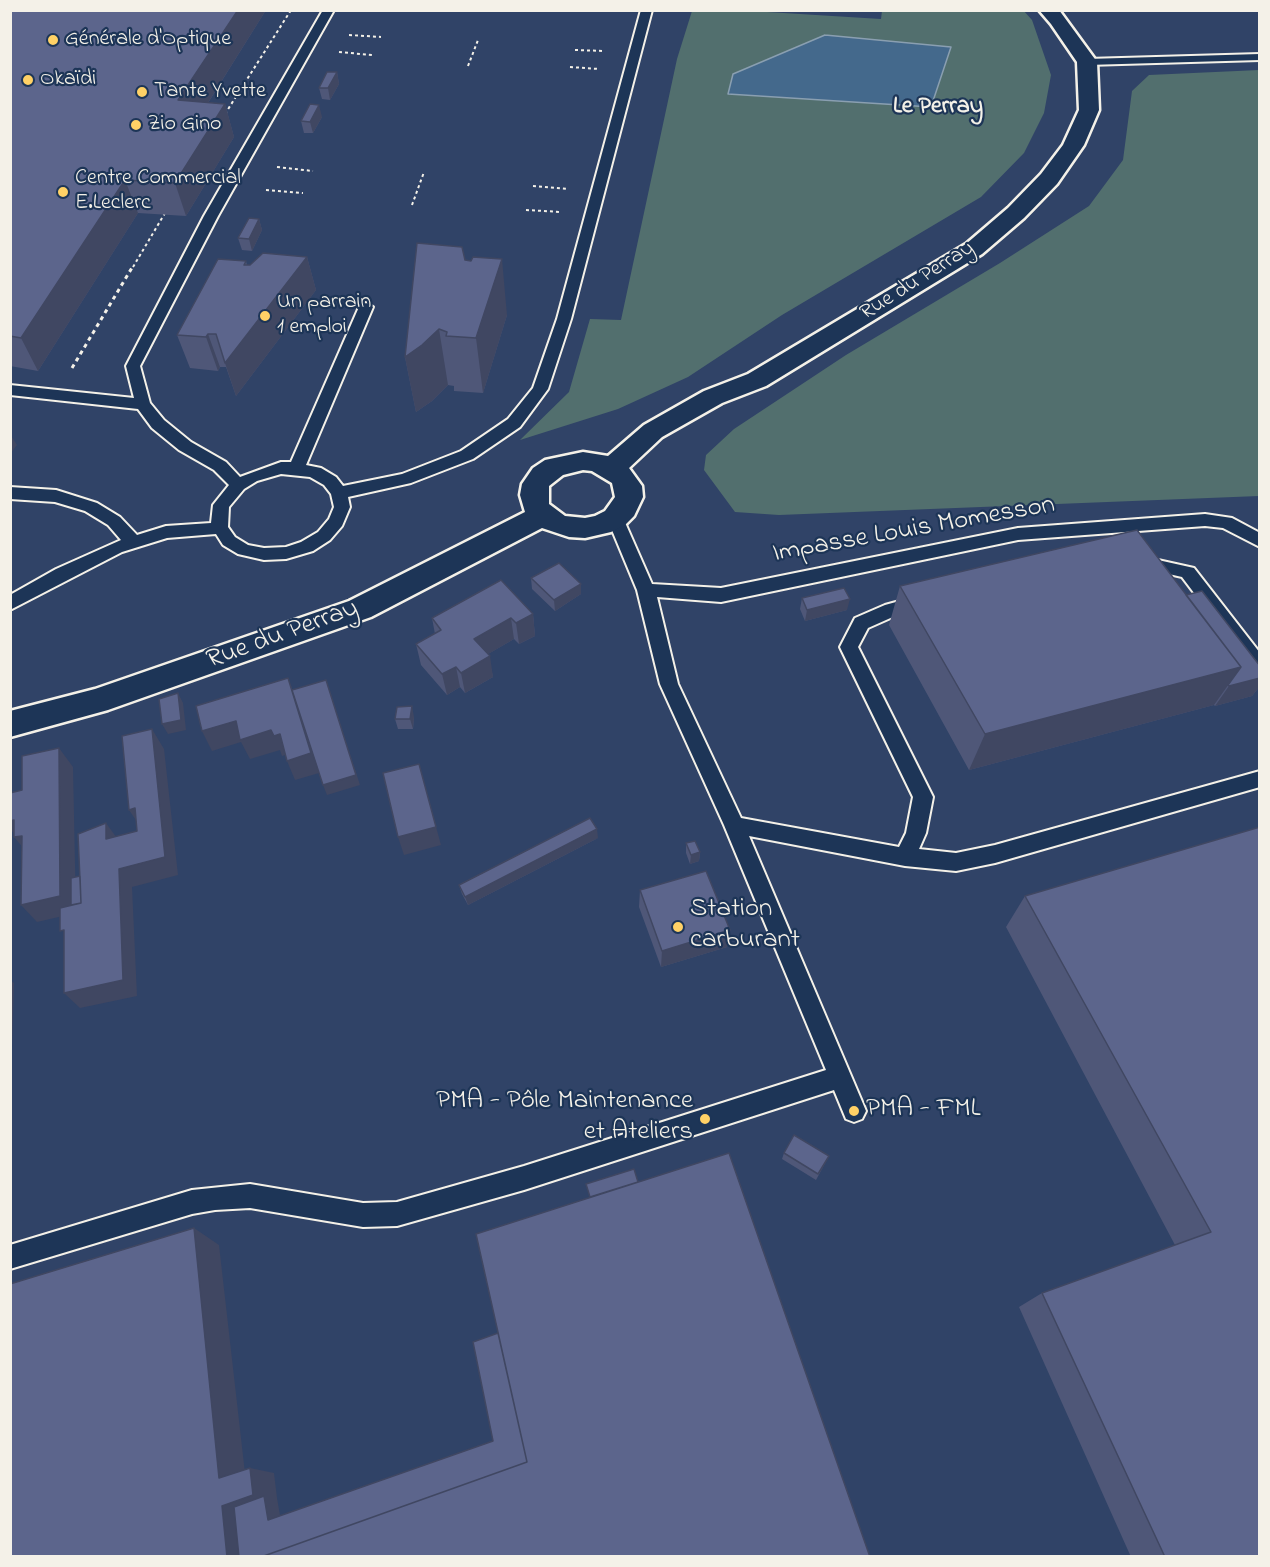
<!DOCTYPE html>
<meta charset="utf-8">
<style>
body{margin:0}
#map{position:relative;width:1270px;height:1567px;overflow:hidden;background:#304367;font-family:"Indie Flower",sans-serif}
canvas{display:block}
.frame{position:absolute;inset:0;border:12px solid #f4f1e8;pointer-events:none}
</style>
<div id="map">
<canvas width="1270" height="1567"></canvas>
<div class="frame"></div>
</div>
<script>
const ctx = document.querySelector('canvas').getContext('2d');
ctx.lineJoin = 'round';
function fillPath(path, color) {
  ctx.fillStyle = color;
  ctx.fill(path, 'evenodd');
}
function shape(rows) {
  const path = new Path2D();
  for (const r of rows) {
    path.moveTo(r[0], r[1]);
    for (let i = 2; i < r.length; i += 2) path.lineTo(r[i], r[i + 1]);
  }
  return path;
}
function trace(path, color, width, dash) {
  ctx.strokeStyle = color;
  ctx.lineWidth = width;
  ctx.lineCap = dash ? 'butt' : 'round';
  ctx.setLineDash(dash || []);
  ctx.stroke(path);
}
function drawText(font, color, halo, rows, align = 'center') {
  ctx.font = font + ' "Indie Flower",sans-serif';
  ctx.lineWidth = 4.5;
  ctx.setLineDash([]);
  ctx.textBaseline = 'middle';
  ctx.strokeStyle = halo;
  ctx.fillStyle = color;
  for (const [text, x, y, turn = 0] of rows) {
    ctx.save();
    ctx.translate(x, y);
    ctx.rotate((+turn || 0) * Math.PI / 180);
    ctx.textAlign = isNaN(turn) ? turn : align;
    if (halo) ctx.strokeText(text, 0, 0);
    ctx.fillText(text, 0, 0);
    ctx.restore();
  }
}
const green = shape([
 [1023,10,1032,20,1051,75,1044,113,1024,153,981,197,782,315,688,377,618,409,520,440,569,392,590,319,621,320,677,59,692,11,751,11,881,19,882,11],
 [1259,70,1259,496,779,515,735,512,704,470,706,455,734,429,846,355,1000,263,1089,206,1123,160,1132,91,1149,75]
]);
const water = shape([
 [825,35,951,47,931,107,728,94,733,74,825,35]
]);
const pathFar1 = shape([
 [349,35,381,37],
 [575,50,605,51],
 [339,52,372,55],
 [468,66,478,40],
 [570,67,599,69],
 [225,114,291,10],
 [277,167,313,171],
 [533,186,568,189],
 [266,190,303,193],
 [412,205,424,172],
 [526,210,561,212],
 [133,267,165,213]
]);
const path = shape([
 [72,368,133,266]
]);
const service = shape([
 [323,10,334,10,218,216,140,366,150,403,164,420,191,442,226,462,240,477,281,462,291,462,359,307,366,303,373,307,306,465,321,468,336,477,343,486,402,474,461,451,508,419,533,388,557,319,641,10,652,10,571,319,548,389,520,427,473,459,411,483,348,497,350,507,342,526,330,540,313,551,286,559,264,560,238,554,223,545,216,534,167,538,122,552,10,610,10,595,56,569,121,540,108,525,85,511,55,502,10,499,10,487,56,490,97,503,120,517,137,535,166,526,211,523,213,505,229,485,214,470,179,450,152,428,138,409,10,395,10,385,134,398,126,366,204,216,323,10],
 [281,474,310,477,324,485,331,494,334,507,329,519,318,532,301,542,286,547,264,548,248,545,235,537,228,527,229,507,244,489,257,481,281,474],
 [1260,54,1260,60,1087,65,1081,62,1087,59,1260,54],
 [615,512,621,514,623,518,652,584,721,588,1018,528,1205,514,1232,518,1260,533,1260,547,1223,528,1205,526,1018,540,721,602,657,597,678,684,741,818,899,847,906,833,913,797,840,647,855,618,885,605,918,596,924,598,927,603,924,608,895,616,868,628,858,647,933,797,926,833,919,849,956,853,995,845,1260,771,1260,787,995,863,956,871,905,866,749,836,866,1111,862,1119,854,1122,846,1119,834,1090,524,1190,397,1226,363,1227,250,1208,215,1210,192,1214,10,1269,10,1245,192,1190,250,1184,363,1203,397,1202,524,1166,826,1070,724,825,660,684,637,590,607,518,609,514,615,512],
 [1140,556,1194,568,1260,653,1260,674,1254,672,1182,577,1134,566,1131,562,1134,558,1140,556]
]);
const minor = shape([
 [1039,10,1059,10,1097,62,1099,110,1084,145,1057,184,1024,218,982,254,766,386,722,403,662,437,629,468,642,486,643,497,634,516,625,525,611,532,585,538,569,537,542,528,371,617,108,710,10,737,10,711,95,689,349,601,525,512,520,495,522,484,533,468,545,460,583,452,608,456,644,425,704,391,748,374,966,244,1008,208,1041,174,1063,145,1079,110,1077,62,1051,24,1039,10],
 [583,470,592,471,612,483,615,497,605,511,595,516,585,518,565,516,549,504,549,486,563,475,583,470]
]);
const wall = shape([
 [10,10,266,10,208,103,225,104,234,137,186,216,138,213,38,371,10,366],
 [337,72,339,84,330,100,322,99,319,88],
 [322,117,313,133,304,133,301,121],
 [259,219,262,230,252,251,242,250,238,238],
 [307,257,316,290,236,396,226,367,220,367,218,371,190,368,177,335,246,261,247,265,250,265],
 [465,260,471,261,507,315,483,393,454,391,454,386,448,385,432,401,416,412,405,357],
 [531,578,581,584,581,594,555,611,532,589],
 [900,586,1186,595,1260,666,1260,686,1252,696,1215,706,1214,705,969,770,889,625],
 [802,598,847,610,805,621,800,609],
 [533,614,535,636,519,644,514,639,488,654,493,677,465,693,460,687,447,695,421,665,416,644,435,634,432,618],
 [414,717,413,729,398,729,395,719],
 [1260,827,1260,1557,1131,1557,1019,1307,1042,1293,1175,1245,1006,927,1025,896],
 [598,838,468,905,462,894,459,885],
 [686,843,700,852,699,861,690,864,686,853],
 [640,890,730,930,727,947,661,967,639,907],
 [784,1153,829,1156,816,1180,782,1159]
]);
const shadedWall = shape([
 [238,10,266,10,189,133,178,100],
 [337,72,339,84,330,100,328,88],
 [225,104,234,137,186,216,175,183],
 [319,105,322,117,313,133,310,122],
 [125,180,138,213,38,371,21,338],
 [259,219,262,230,252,251,249,239],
 [307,257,316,290,236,396,225,363],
 [502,259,507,315,483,393,476,338],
 [439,329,448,385,432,401,416,412,405,357],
 [208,334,220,367,218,371,206,337],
 [10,434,17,445,10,454],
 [581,584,581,594,555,611,554,600],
 [850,599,847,610,805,621,807,610],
 [533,614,535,636,519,644,516,623],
 [511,618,514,639,478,660,474,639],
 [490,656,493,677,465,693,461,673],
 [456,667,460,687,447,695,442,674],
 [1241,667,1214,705,969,770,985,734],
 [288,678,296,699,319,773,295,780,287,761],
 [1260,678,1260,686,1252,696,1215,706,1229,686],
 [329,690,360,785,327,795,323,785],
 [178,693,183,703,186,730,168,734,162,724],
 [412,706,414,717,413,729,410,719],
 [236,721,271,730,280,734,288,754,282,756,280,750,250,759,241,742,212,751,202,731],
 [152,729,164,749,178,875,132,887,137,996,80,1008,64,993,119,869,165,857],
 [59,748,73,767,76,913,37,922,21,905],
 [419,764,441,845,404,855,398,837],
 [135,808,142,829,129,810],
 [14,820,30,856,14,837,17,837,10,829,10,821],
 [106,823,119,841,106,839],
 [597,829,598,838,468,905,465,897],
 [700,852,699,861,690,864,691,855],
 [730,930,727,947,661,967,662,951],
 [10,980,14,983,12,1047,10,1047],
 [194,1228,219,1245,246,1482,219,1478],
 [250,1468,274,1473,277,1498,281,1521,253,1557,227,1557,222,1506]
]);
const building = shape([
 [10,10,238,10,178,100,225,104,175,183,125,180,21,338,10,336,10,10],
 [327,72,337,72,328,88,319,88,327,72],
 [310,104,319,105,310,122,301,121,310,104],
 [249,218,259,219,249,239,238,238,249,218],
 [417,243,462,247,465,260,471,261,473,257,502,259,476,338,446,336,447,332,439,329,422,345,405,357,417,243],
 [263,253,307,257,225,363,216,334,208,334,206,337,177,335,218,259,246,261,244,265,250,265,263,253],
 [1137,530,1241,667,985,734,900,586,1137,530],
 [559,563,581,584,554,600,531,578,559,563],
 [501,580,533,614,516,623,511,618,474,639,490,656,461,673,456,667,442,674,416,644,441,630,432,618,501,580],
 [844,588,850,599,807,610,802,598,844,588],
 [1202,591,1260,666,1260,678,1229,686,1228,685,1241,667,1186,595,1202,591],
 [288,678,311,753,287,761,280,734,274,736,271,730,240,740,236,721,202,731,196,706,288,678],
 [326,680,356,775,323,785,292,690,326,680],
 [178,693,181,720,162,724,159,699,178,693],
 [412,706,410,719,395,719,397,707,412,706],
 [152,729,165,857,119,869,123,980,64,993,64,930,60,931,60,908,81,903,78,834,106,823,106,839,137,831,135,808,129,810,122,736,152,729],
 [59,748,60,896,21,905,22,836,14,837,14,820,10,821,10,793,22,790,22,756,59,748],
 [419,764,436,827,398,837,383,773,419,764],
 [590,818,597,829,465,897,459,885,590,818],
 [1260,827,1260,1557,1165,1557,1042,1293,1211,1232,1025,896,1260,827],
 [695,841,700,852,691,855,686,843,695,841],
 [706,871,730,930,662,951,640,890,706,871],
 [80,876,81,903,71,905,71,878,80,876],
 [794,1135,829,1156,818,1174,784,1153,794,1135],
 [729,1153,870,1557,261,1557,527,1462,476,1234,729,1153],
 [634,1169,638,1182,590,1197,586,1184,634,1169],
 [194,1228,219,1478,250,1468,253,1495,222,1506,227,1557,10,1557,10,1284,194,1228],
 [498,1333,527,1462,261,1557,239,1557,234,1507,264,1496,268,1520,493,1441,473,1342,498,1333]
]);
const markers = [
 [53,40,6,"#ffd166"],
 [28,80,6,"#ffd166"],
 [142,92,6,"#ffd166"],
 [136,125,6,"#ffd166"],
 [63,192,6,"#ffd166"],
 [265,316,6,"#ffd166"],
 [678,927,6,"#ffd166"],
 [854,1111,6,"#ffd166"],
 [705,1119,6,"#ffd166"]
];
const farPoinames = [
 ["Générale d'Optique",65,40],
 ["Okaïdi",40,80],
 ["Tante Yvette",154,92],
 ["Zio Gino",148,125],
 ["Centre Commercial",75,179],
 ["E.Leclerc",75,204],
 ["Un parrain",277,303],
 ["1 emploi",277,328]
];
const farStreetnames = [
 ["Rue du Perray",918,282,-32]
];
const farNeighbourhoodnames = [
 ["Le Perray",938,108]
];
const streetNames = [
 ["Impasse Louis Momesson",914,531,-10],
 ["Rue du Perray",283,636,-20]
];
const poiNames = [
 ["Station",690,911],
 ["carburant",690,942],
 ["PMA - Pôle Maintenance",693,1103,"right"],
 ["et Ateliers",693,1134,"right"],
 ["PMA - FML",866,1111]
];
fillPath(green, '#526f6e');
fillPath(water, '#44698c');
trace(water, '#8a9fb1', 1.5);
trace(service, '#f4f1e8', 4);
trace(minor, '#f4f1e8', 5);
trace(pathFar1, '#f4f1e8', 2, [3, 3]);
trace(path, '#f4f1e8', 3, [4, 4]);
fillPath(service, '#1d3557');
fillPath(minor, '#1d3557');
fillPath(wall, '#4f5778');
fillPath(shadedWall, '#404762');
fillPath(building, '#5c658c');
trace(building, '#404762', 1.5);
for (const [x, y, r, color] of markers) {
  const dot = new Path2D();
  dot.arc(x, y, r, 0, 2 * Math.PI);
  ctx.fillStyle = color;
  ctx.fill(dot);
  trace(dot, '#1d3557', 2);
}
drawText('22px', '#f4f1e8', '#1d3557', farPoinames, 'left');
drawText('22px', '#f4f1e8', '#1d3557', farStreetnames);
drawText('bold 24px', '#f4f1e8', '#1d3557', farNeighbourhoodnames);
drawText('27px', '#f4f1e8', '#1d3557', streetNames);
drawText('27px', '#f4f1e8', '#1d3557', poiNames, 'left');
</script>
